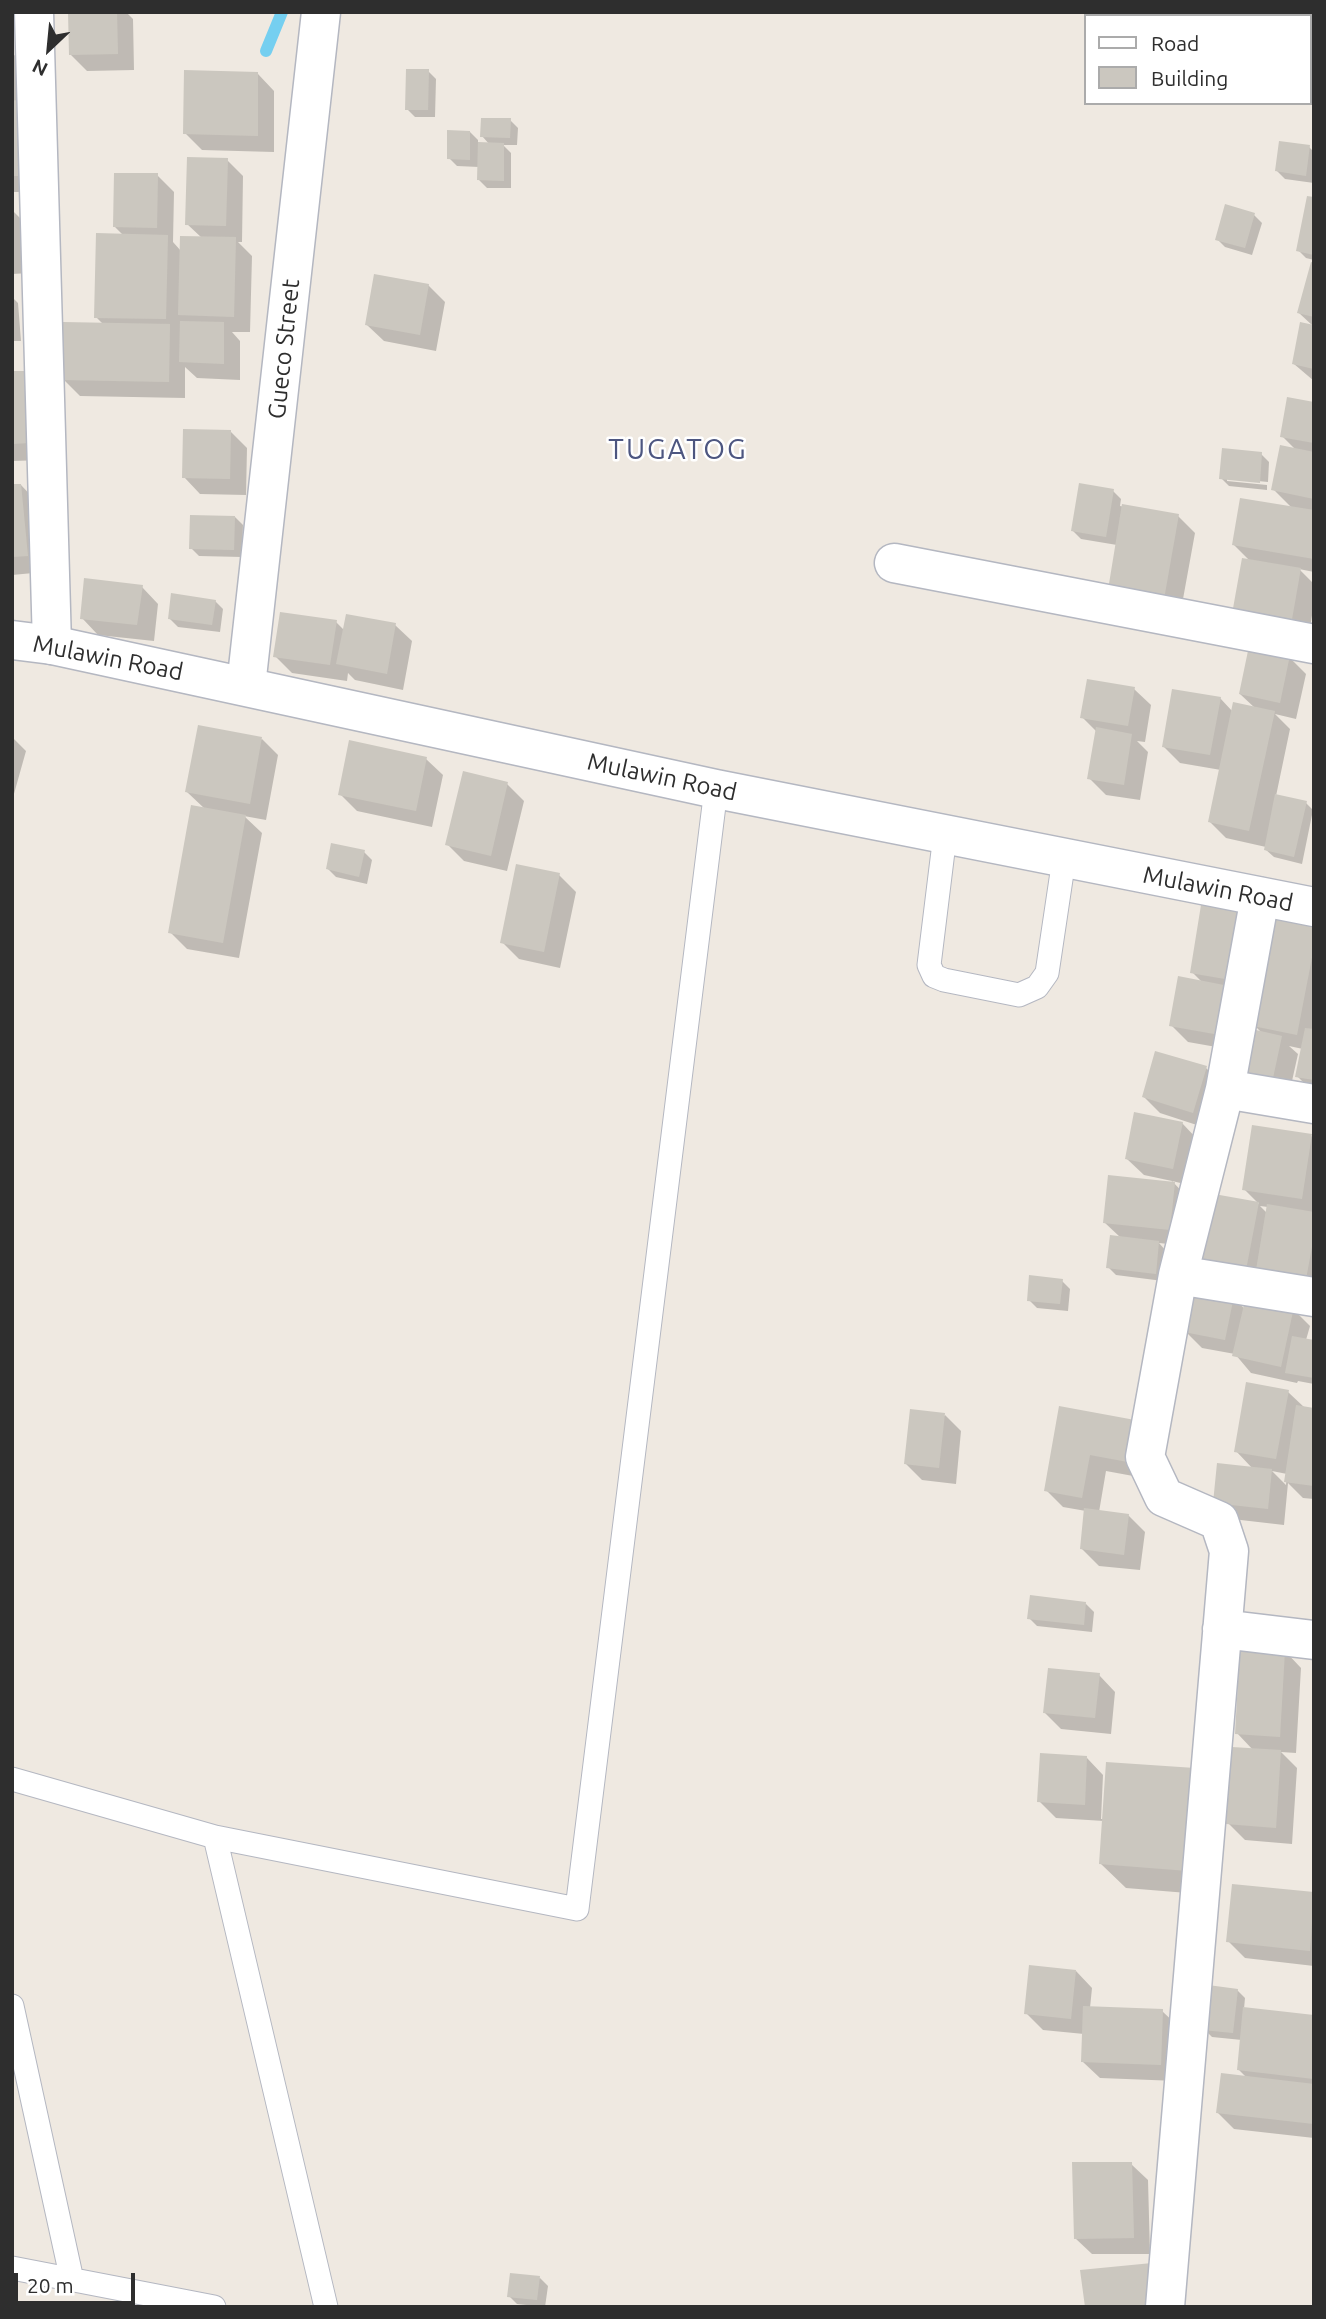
<!DOCTYPE html>
<style>
body{margin:0}
#map{position:relative;width:1326px;height:2319px;overflow:hidden;background:#efe9e1;font-family:Ubuntu,sans-serif}
canvas{display:block}
.frame{position:absolute;inset:0;border:14px solid #2e2e2e;pointer-events:none}
.legend{position:absolute;left:1084px;top:14px;width:228px;height:91px;box-sizing:border-box;background:#fff;border:2px solid #ababab;margin:0;padding:9px 12px;list-style:none;font-size:21px;color:#2e2e2e}
.legend li{display:flex;align-items:center;gap:14px;height:35px}
.legend b{width:35px;border:2px solid #ababab}
.north{position:absolute;left:14px;top:14px;width:70px;height:70px;-webkit-text-stroke:5px #fff;paint-order:stroke;rotate:206deg;font-size:19px;font-weight:700;line-height:28px;text-align:center;color:#2e2e2e}
.north::after{content:'';display:block;margin:auto;width:24px;height:32px;background:#2e2e2e;clip-path:polygon(50% 0,100% 100%,50% 72%,0 100%)}
.scale{position:absolute;left:14px;top:2273px;width:121px;height:32px;box-sizing:border-box;border:4px solid #2e2e2e;border-top:0;padding-left:9px;font-size:21px;line-height:24px;white-space:nowrap;color:#2e2e2e;-webkit-text-stroke:5px #fff;paint-order:stroke}
</style>
<div id="map">
<canvas width="1326" height="2319"></canvas>
<div class="frame"></div>
<ul class="legend">
<li><b style="height:9px;background:#fff"></b>Road</li>
<li><b style="height:19px;background:#cbc7bf"></b>Building</li>
</ul>
<div class="north">N</div>
<div class="scale">20 m</div>
</div>
<script>
const ctx = document.querySelector('canvas').getContext('2d');
ctx.lineJoin = 'round';
function fillPath(path, color) {
  ctx.fillStyle = color;
  ctx.fill(path, 'evenodd');
}
function shape(rows) {
  const path = new Path2D();
  for (const r of rows) {
    path.moveTo(r[0], r[1]);
    for (let i = 2; i < r.length; i += 2) path.lineTo(r[i], r[i + 1]);
  }
  return path;
}
function trace(path, color, width, dash) {
  ctx.strokeStyle = color;
  ctx.lineWidth = width;
  ctx.lineCap = dash ? 'butt' : 'round';
  ctx.setLineDash(dash || []);
  ctx.stroke(path);
}
function drawText(font, color, halo, rows, align = 'center') {
  ctx.font = font + ' Ubuntu,sans-serif';
  ctx.lineWidth = 5;
  ctx.setLineDash([]);
  ctx.textBaseline = 'middle';
  ctx.strokeStyle = halo;
  ctx.fillStyle = color;
  for (const [text, x, y, turn = 0] of rows) {
    ctx.save();
    ctx.translate(x, y);
    ctx.rotate((+turn || 0) * Math.PI / 180);
    ctx.textAlign = isNaN(turn) ? turn : align;
    if (halo) ctx.strokeText(text, 0, 0);
    ctx.fillText(text, 0, 0);
    ctx.restore();
  }
}
const shadow = shape([
 [70,12,126,12,133,19,134,70,87,71,70,54],
 [12,53,22,62,34,192,12,192],
 [428,71,436,79,435,117,415,117,407,109],
 [258,74,274,91,274,152,202,150,185,133],
 [510,120,518,128,517,145,503,145,511,153,511,188,487,188,479,180,479,167,457,166,449,158,470,132,478,140,478,144,490,145,482,136],
 [1309,147,1314,152,1314,183,1285,179,1277,171],
 [227,160,243,176,242,242,238,242,252,256,250,332,232,332,240,341,240,380,197,378,185,367,185,398,80,396,63,379,103,324,96,317,124,236,115,227,157,175,174,192,173,242,181,251,202,238,187,224],
 [1314,199,1314,260,1306,258,1298,250],
 [12,210,27,225,30,273,12,274],
 [1254,215,1262,223,1252,255,1225,247,1217,239],
 [1314,265,1314,381,1294,364,1313,326,1299,313],
 [428,285,445,302,436,351,384,341,367,325],
 [12,297,18,303,21,341,12,341],
 [12,373,45,460,12,461],
 [1314,403,1314,572,1299,569,1314,584,1314,603,1308,640,1251,630,1250,561,1234,545,1292,508,1273,489,1296,450,1282,436],
 [231,432,247,448,246,495,200,494,184,477],
 [1261,454,1269,462,1268,482,1227,478,1227,481,1267,485,1267,490,1229,486,1221,478],
 [21,485,37,502,44,572,12,575,12,486],
 [1113,491,1121,499,1120,506,1178,516,1195,533,1179,621,1117,545,1081,539,1073,531],
 [235,517,243,525,242,557,199,556,191,548],
 [142,587,158,604,154,641,98,635,82,618],
 [215,601,223,609,220,632,178,627,170,619],
 [336,622,345,631,395,625,412,641,403,690,355,680,348,673,347,681,292,673,275,656],
 [1289,657,1306,674,1296,719,1275,714,1290,729,1276,796,1306,803,1313,810,1314,805,1302,864,1274,857,1265,849,1266,847,1226,838,1209,821,1221,770,1180,763,1164,747,1220,698,1233,712,1256,709,1240,694],
 [1134,689,1151,705,1145,742,1137,741,1148,752,1140,800,1106,795,1089,778,1097,732,1082,717],
 [12,737,26,751,12,801],
 [262,739,278,755,266,820,244,816,262,833,239,958,187,949,170,932,205,809,187,792],
 [426,759,443,775,432,827,357,811,340,794],
 [507,784,524,801,507,871,464,861,447,844],
 [364,852,372,860,367,884,336,877,328,869],
 [559,875,576,892,560,968,519,959,502,942],
 [1242,914,1236,1049,1262,1033,1254,1025,1314,923,1314,1093,1297,1076,1303,1049,1289,1046,1298,1054,1286,1108,1239,1051,1188,1042,1171,1025,1202,982,1192,972],
 [1206,1068,1222,1084,1209,1129,1160,1113,1144,1097],
 [1182,1123,1198,1140,1189,1185,1172,1181,1191,1201,1187,1246,1159,1243,1166,1251,1163,1281,1116,1275,1108,1267,1121,1238,1104,1222,1171,1184,1172,1181,1144,1175,1127,1159],
 [1311,1136,1314,1138,1314,1293,1220,1278,1215,1196,1259,1204,1244,1189],
 [1260,1206,1268,1207,1267,1213],
 [1062,1281,1070,1289,1068,1311,1037,1308,1029,1300],
 [1233,1298,1245,1309,1293,1309,1310,1326,1306,1340,1314,1342,1314,1384,1298,1381,1297,1383,1251,1373,1235,1354,1202,1348,1186,1332],
 [1288,1392,1305,1408,1314,1410,1314,1499,1303,1498,1288,1483,1284,1525,1232,1519,1215,1502,1253,1469,1236,1451],
 [1272,1471,1287,1474,1286,1485],
 [1061,1408,1134,1421,1144,1478,1106,1471,1099,1512,1128,1515,1145,1532,1140,1570,1099,1566,1082,1549,1086,1511,1063,1507,1046,1490],
 [945,1415,961,1431,956,1484,922,1480,906,1464],
 [1086,1604,1094,1612,1092,1632,1037,1626,1029,1618],
 [1285,1651,1301,1668,1296,1753,1281,1752,1297,1768,1292,1844,1245,1840,1228,1823,1253,1750,1237,1733],
 [1099,1675,1115,1692,1111,1734,1061,1729,1044,1712],
 [1087,1758,1103,1775,1101,1819,1104,1819,1108,1764,1212,1895,1126,1888,1101,1864,1104,1821,1056,1818,1039,1801],
 [1314,1894,1314,1966,1245,1958,1228,1941],
 [1076,1971,1092,1988,1090,2008,1162,2011,1179,2027,1177,2081,1100,2078,1083,2062,1084,2034,1043,2030,1026,2013],
 [1237,1990,1245,1998,1244,2009,1314,2016,1314,2138,1234,2129,1217,2112,1247,2078,1239,2070,1242,2040,1212,2037,1204,2029],
 [1131,2164,1148,2180,1150,2254,1092,2254,1075,2238],
 [1082,2272,1171,2307,1086,2307],
 [540,2278,548,2286,545,2307,517,2304,509,2296]
]);
const stream = shape([
 [266,51,282,12]
]);
const building = shape([
 [68,12,117,12,118,54,69,55],
 [406,69,429,69,428,110,405,110],
 [184,70,258,72,258,136,183,134],
 [17,100,18,176,12,176,12,101],
 [481,118,511,118,510,138,480,137],
 [447,130,470,131,470,160,447,159],
 [1279,141,1310,145,1306,176,1275,171],
 [478,142,504,143,504,181,477,180],
 [187,157,228,158,226,226,185,225],
 [114,173,158,173,157,228,113,227],
 [1307,196,1314,197,1314,255,1296,251],
 [1225,204,1255,213,1245,248,1215,240],
 [96,233,168,235,166,319,94,318],
 [180,236,236,237,234,317,178,315],
 [1311,262,1314,263,1314,317,1297,313],
 [374,274,429,284,420,335,365,325],
 [180,321,224,322,224,364,179,362],
 [63,322,170,324,169,382,61,380],
 [1300,322,1314,325,1314,369,1292,364],
 [12,371,26,371,29,443,12,444],
 [1287,397,1314,402,1314,443,1280,437],
 [183,429,231,430,230,479,182,478],
 [1280,445,1314,452,1314,499,1271,490],
 [1222,448,1262,452,1260,483,1219,479],
 [1079,483,1114,489,1106,537,1071,531],
 [12,484,21,484,28,556,12,557],
 [1240,498,1314,510,1314,559,1232,545],
 [1122,504,1179,514,1163,605,1107,596],
 [190,515,235,516,234,550,189,549],
 [1242,558,1301,568,1291,625,1232,614],
 [84,578,143,585,137,625,80,619],
 [171,593,216,600,212,625,168,619],
 [280,612,337,620,330,665,273,657],
 [346,614,396,623,387,674,336,664],
 [1249,646,1290,655,1280,703,1239,694],
 [1087,679,1135,687,1128,726,1080,718],
 [1172,689,1221,697,1210,755,1162,747],
 [1233,702,1275,711,1249,831,1208,822],
 [198,725,262,737,250,804,185,792],
 [1096,727,1132,734,1124,785,1087,779],
 [349,740,427,757,416,811,338,795],
 [463,771,508,782,491,856,445,845],
 [1275,794,1307,801,1294,857,1264,850],
 [191,805,246,815,223,943,168,933],
 [331,843,365,850,359,877,326,869],
 [516,864,560,873,544,952,500,943],
 [1201,905,1243,912,1231,980,1190,973],
 [1274,914,1314,921,1314,947,1297,1035,1253,1026],
 [1178,976,1229,986,1220,1035,1169,1026],
 [1243,1027,1282,1036,1270,1092,1230,1084],
 [1305,1028,1314,1029,1314,1080,1295,1077],
 [1155,1051,1207,1066,1193,1113,1142,1097],
 [1134,1112,1183,1122,1173,1169,1125,1159],
 [1252,1125,1312,1134,1302,1199,1242,1190],
 [1108,1175,1175,1182,1170,1230,1103,1223],
 [1214,1194,1259,1202,1246,1270,1201,1262],
 [1267,1204,1314,1212,1314,1236,1306,1279,1256,1270],
 [1110,1235,1159,1241,1156,1274,1106,1268],
 [1029,1275,1063,1279,1060,1304,1027,1301],
 [1193,1287,1234,1296,1225,1340,1184,1332],
 [1246,1296,1294,1307,1281,1367,1232,1356],
 [1292,1336,1314,1340,1314,1378,1285,1373],
 [1246,1382,1289,1390,1276,1459,1234,1452],
 [1296,1405,1314,1408,1314,1486,1284,1482],
 [1059,1406,1135,1420,1128,1462,1090,1455,1082,1498,1044,1491],
 [910,1409,945,1413,939,1468,904,1464],
 [1217,1463,1272,1469,1268,1509,1213,1503],
 [1084,1508,1129,1514,1124,1555,1080,1549],
 [1030,1595,1086,1602,1084,1625,1027,1619],
 [1240,1646,1285,1650,1280,1737,1235,1734],
 [1048,1668,1100,1673,1095,1718,1043,1713],
 [1232,1747,1281,1750,1276,1828,1226,1824],
 [1040,1753,1087,1756,1085,1805,1037,1802],
 [1106,1762,1195,1768,1188,1871,1099,1864],
 [1232,1884,1314,1892,1310,1951,1226,1942],
 [1029,1965,1076,1970,1071,2019,1024,2014],
 [1208,1985,1238,1989,1233,2033,1203,2030],
 [1083,2006,1163,2009,1161,2065,1081,2062],
 [1243,2007,1314,2015,1314,2079,1237,2070],
 [1221,2073,1314,2084,1314,2124,1216,2113],
 [1072,2162,1132,2162,1134,2238,1074,2239],
 [1152,2263,1157,2305,1085,2307,1080,2270],
 [510,2273,540,2276,537,2300,507,2297]
]);
const service = shape([
 [945,835,929,965,934,976,944,980,1019,995,1037,987,1047,973,1064,859],
 [12,1779,215,1837,577,1909,716,789],
 [215,1837,326,2307],
 [12,2006,72,2280],
 [12,2268,214,2307]
]);
const minor = shape([
 [34,12,52,645],
 [894,563,1314,644],
 [246,686,321,12],
 [1225,1089,1314,1104],
 [1178,1275,1314,1297],
 [1222,1629,1314,1640],
 [1165,2307,1229,1551,1219,1521,1164,1497,1145,1457,1178,1275,1225,1089,1260,897]
]);
const secondary = shape([
 [12,640,52,645,716,789,1314,907]
]);
const streetNames = [
 ["Gueco Street",284,349,-84],
 ["Mulawin Road",108,658,11],
 ["Mulawin Road",662,777,12],
 ["Mulawin Road",1218,889,11]
];
const quarterNames = [
 ["TUGATOG",678,450]
];
fillPath(shadow, '#0003');
trace(stream, '#75cff0', 12);
fillPath(building, '#cbc7bf');
trace(service, '#b4b7c1', 25);
trace(minor, '#b4b7c1', 41);
trace(secondary, '#b4b7c1', 41);
trace(service, '#fff', 23);
trace(minor, '#fff', 38);
trace(secondary, '#fff', 38);
drawText('24px', '#2e2e2e', '#fff', streetNames);
ctx.letterSpacing = '2px';
drawText('28px', '#4d5680', '#fff', quarterNames);
ctx.letterSpacing = '0px';
</script>
